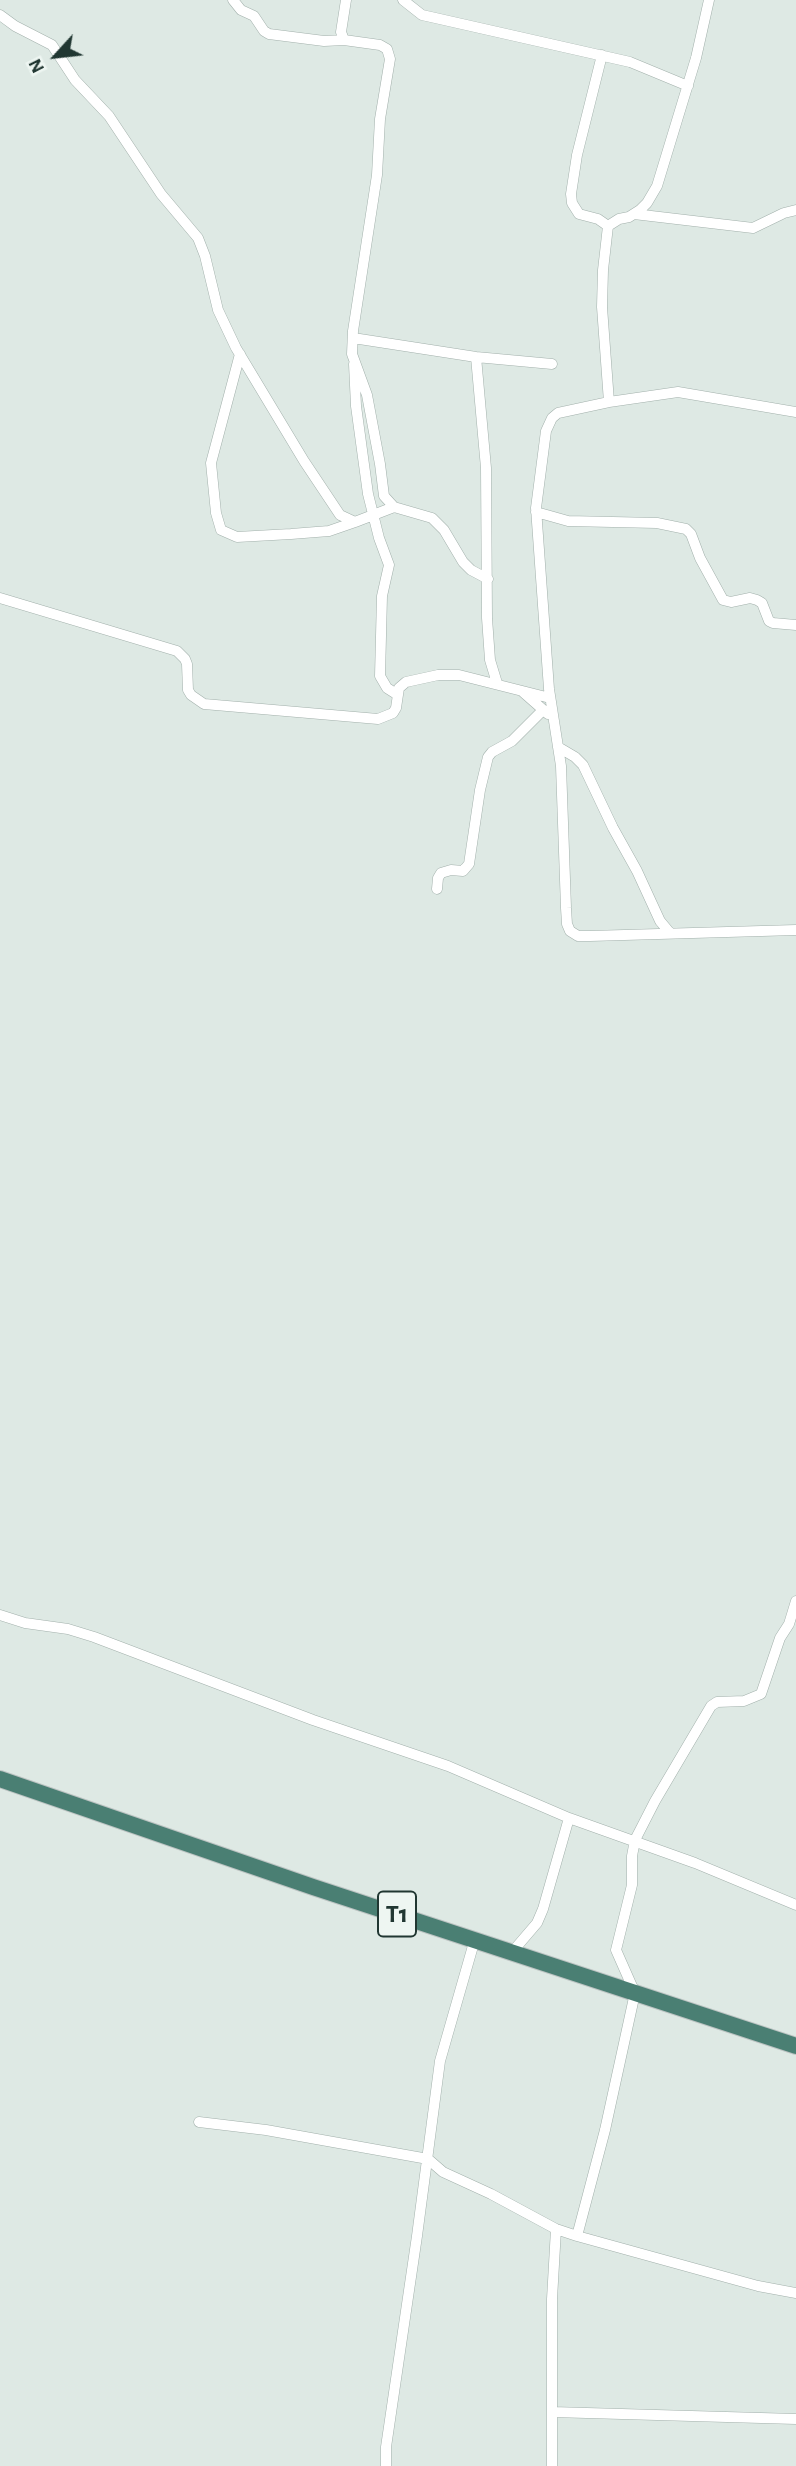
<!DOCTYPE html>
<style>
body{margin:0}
#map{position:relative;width:796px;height:2466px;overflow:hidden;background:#dee9e4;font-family:"Alegreya Sans",sans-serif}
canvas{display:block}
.north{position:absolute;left:21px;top:21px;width:70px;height:70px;-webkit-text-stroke:5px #eef6f2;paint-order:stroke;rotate:243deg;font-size:19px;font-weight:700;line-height:28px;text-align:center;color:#213732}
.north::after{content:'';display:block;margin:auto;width:24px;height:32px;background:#213732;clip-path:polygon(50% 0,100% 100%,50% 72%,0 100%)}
</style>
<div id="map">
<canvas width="796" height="2466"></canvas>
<div class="north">N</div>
</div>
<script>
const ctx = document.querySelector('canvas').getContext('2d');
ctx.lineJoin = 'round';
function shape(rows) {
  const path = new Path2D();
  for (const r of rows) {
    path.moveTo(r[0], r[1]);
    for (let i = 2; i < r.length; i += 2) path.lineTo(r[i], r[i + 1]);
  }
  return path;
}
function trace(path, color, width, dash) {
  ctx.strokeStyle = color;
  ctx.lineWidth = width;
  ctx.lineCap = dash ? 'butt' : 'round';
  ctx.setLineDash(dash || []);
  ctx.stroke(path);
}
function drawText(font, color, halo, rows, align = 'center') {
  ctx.font = font + ' "Alegreya Sans",sans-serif';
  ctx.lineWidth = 6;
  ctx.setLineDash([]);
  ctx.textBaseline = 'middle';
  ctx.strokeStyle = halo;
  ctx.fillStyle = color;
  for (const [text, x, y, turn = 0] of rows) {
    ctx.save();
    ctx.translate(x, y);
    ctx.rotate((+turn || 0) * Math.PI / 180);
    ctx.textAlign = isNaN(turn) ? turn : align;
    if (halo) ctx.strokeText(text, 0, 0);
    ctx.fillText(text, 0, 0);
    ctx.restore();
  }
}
const minor = shape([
 [233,0,241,10,254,16,264,31,269,34,324,41,344,40],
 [346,0,341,32,344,40,380,45,387,49,390,59,380,119,377,175,353,331,352,354,367,395,380,464,384,496,394,507,432,518,444,530,463,562,471,570,488,579],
 [403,0,422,15,431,17,630,62,688,86],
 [0,15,15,26,52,45,75,80,109,116,161,194,198,238,205,256,218,310,236,348,304,461,340,515,355,522,394,507],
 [602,55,577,155,571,194,572,203,579,214,598,219,608,226],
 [634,214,753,228,784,213,796,210],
 [353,338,476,357,552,364],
 [240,354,211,463,216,513,221,530,237,537,291,534,329,531,355,522],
 [476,357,486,468,487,618,490,660,497,683],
 [354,364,356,406,368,494,379,538,389,565,382,596,380,676,387,688,398,695],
 [609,402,602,307,603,270,608,226,619,219,629,217,640,210,647,203,657,186,696,58,709,0],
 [796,412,678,392,609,402,558,413,552,418,546,431,536,508,549,689,561,766,566,908,567,924,570,931,578,936,590,936,796,930],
 [536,512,568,521,657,523,686,529,691,534,700,558,723,600,731,602,750,598,757,600,762,603,769,621,773,623,796,625],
 [0,598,177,651,185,659,187,664,188,690,191,695,204,704,378,719,393,713,396,708,399,688,406,682,438,675,459,675,550,698],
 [523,692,548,714],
 [558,747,575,757,583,765,613,828,637,871,660,921,670,933],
 [437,889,438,878,441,873,451,870,463,871,469,864,480,790,488,757,492,752,512,741,543,710],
 [0,1615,25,1623,68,1629,94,1637,313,1720,448,1766,569,1818,695,1863,796,1905],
 [513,1951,537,1923,543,1909,569,1818],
 [199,2122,266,2130,428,2159,443,2172,491,2194,556,2229,577,2236,758,2286,796,2293],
 [577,2236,605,2130,635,1993,616,1950,632,1885,632,1856,635,1840,655,1801,711,1706,717,1702,744,1701,761,1694,780,1638,789,1624,796,1601],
 [552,2412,796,2419],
 [386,2466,386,2447,417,2236,440,2061,475,1939],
 [552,2466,552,2299,556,2229]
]);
const trunk = shape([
 [0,1779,313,1887,796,2046]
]);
const shields = [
 [397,1914,38]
];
const shieldNames = [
 ["T1",397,1914]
];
trace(minor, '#a2b0ab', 11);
trace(trunk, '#bcc3c2', 18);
trace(minor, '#fff', 10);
trace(trunk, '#4a7f73', 16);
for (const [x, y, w] of shields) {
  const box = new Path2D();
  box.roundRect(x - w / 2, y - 22.5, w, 45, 5);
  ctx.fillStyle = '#eef6f2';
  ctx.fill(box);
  trace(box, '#213732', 2);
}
drawText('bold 26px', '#213732', null, shieldNames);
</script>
